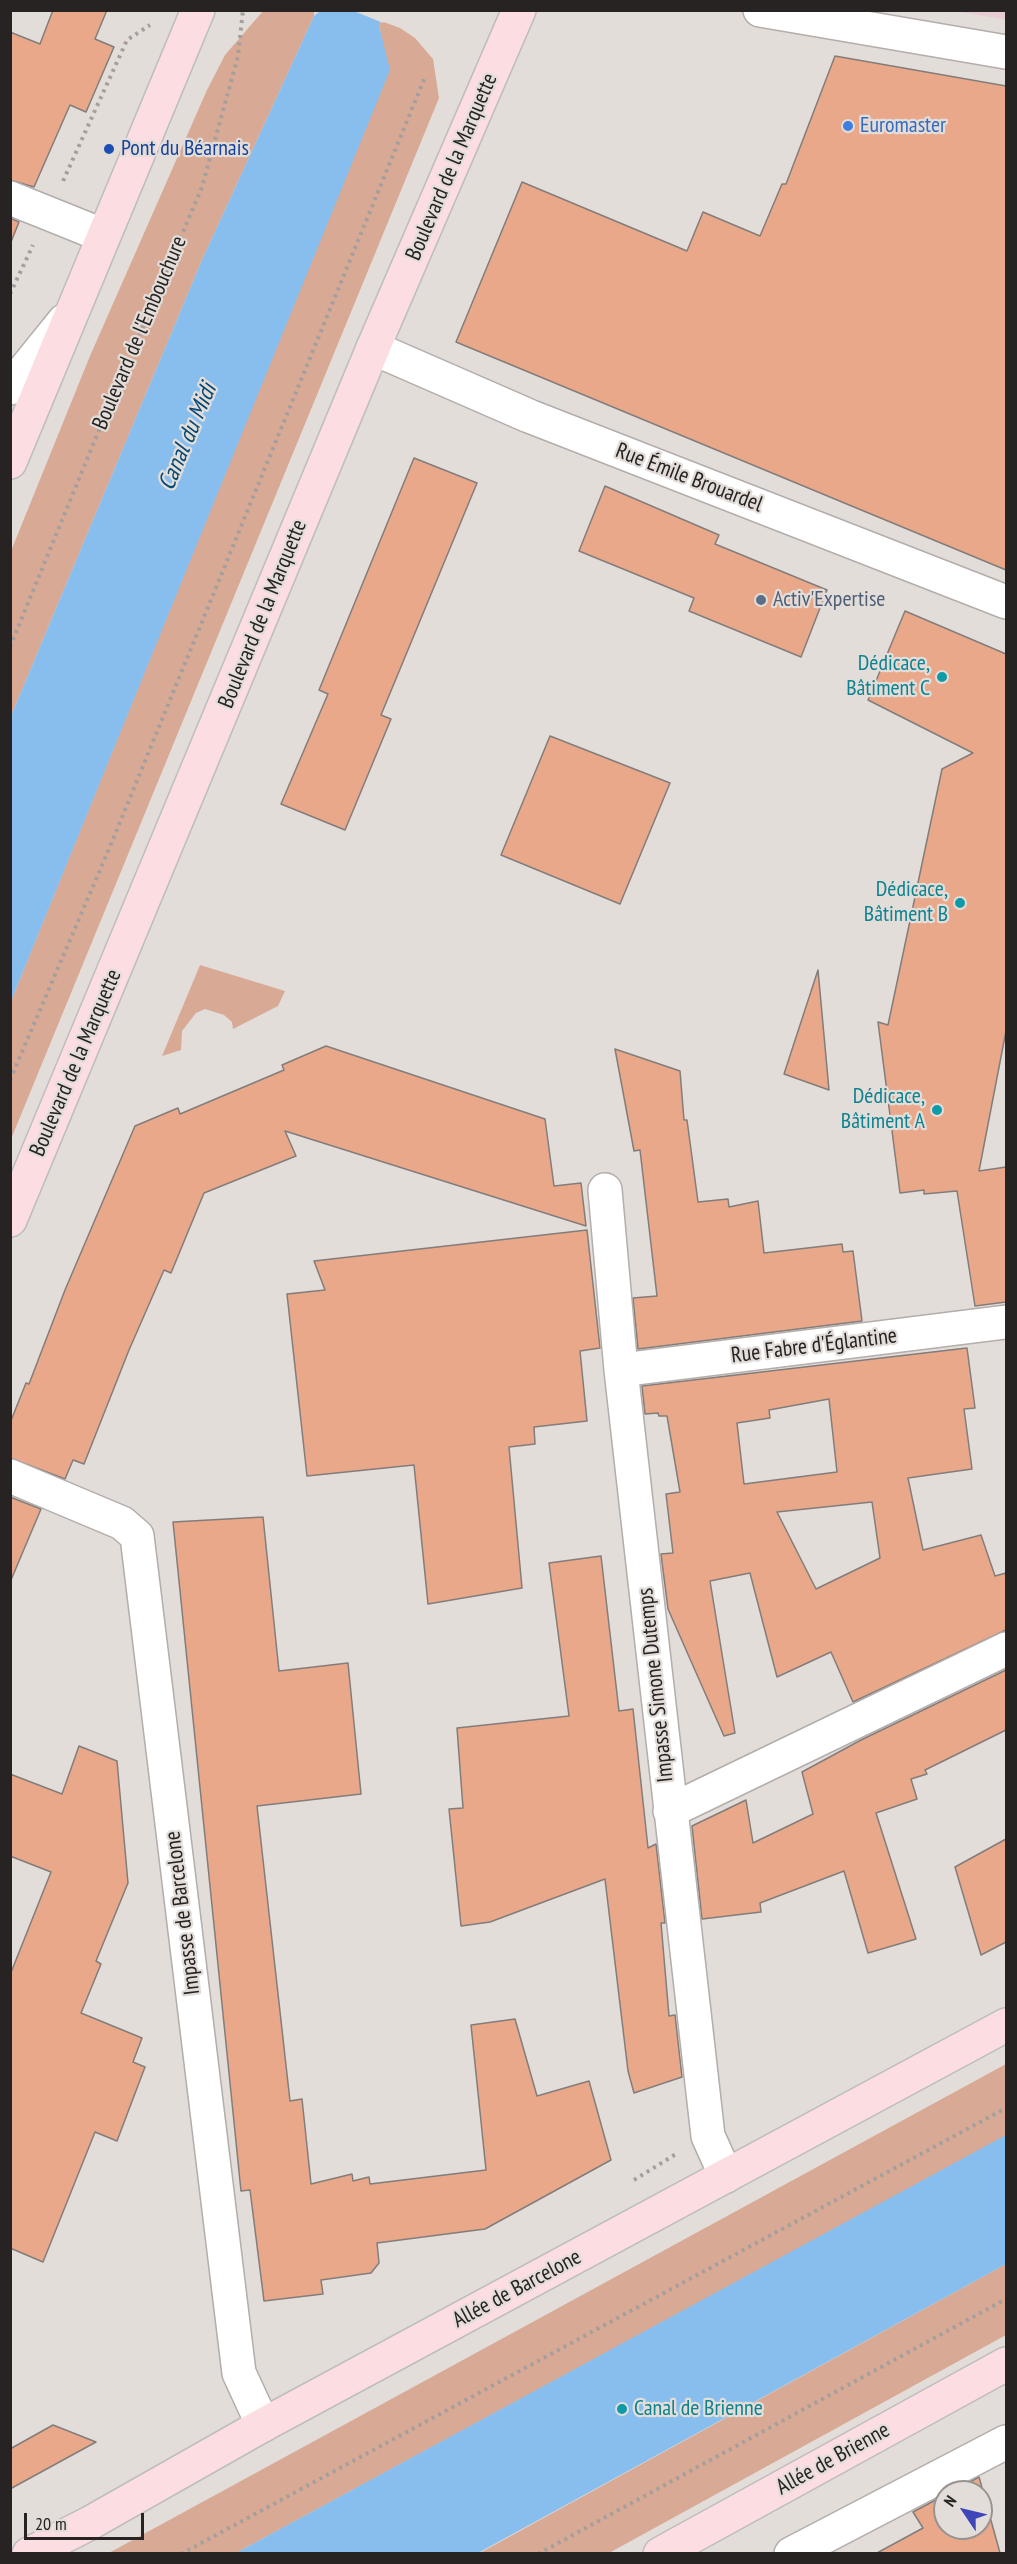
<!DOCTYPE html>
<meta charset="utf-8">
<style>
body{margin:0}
#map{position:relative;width:1017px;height:2564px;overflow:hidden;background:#e3ddda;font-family:"PT Sans Narrow",sans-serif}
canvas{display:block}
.frame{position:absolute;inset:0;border:12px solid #262322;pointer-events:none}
.north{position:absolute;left:933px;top:2480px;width:60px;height:60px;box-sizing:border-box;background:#e3ddda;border:2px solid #979390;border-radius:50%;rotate:305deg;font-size:16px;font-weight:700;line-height:24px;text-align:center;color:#262322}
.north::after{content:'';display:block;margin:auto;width:21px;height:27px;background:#3e46ba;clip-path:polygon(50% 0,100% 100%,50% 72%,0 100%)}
.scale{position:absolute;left:24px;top:2513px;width:120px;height:27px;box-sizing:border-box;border:3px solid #262322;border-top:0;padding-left:8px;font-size:18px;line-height:21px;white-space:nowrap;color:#262322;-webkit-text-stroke:4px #e3ddda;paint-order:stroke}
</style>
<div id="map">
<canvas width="1017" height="2564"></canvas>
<div class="frame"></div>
<div class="north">N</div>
<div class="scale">20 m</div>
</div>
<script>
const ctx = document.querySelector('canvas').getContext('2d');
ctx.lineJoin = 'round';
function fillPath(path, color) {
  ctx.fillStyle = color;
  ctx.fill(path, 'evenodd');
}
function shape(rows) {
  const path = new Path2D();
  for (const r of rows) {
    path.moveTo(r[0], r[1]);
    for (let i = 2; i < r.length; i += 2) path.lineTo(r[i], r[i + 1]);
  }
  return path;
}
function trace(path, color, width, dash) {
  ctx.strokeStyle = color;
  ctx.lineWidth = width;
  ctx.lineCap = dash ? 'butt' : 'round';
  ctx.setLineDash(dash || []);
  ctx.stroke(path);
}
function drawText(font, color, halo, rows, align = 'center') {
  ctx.font = font + ' "PT Sans Narrow",sans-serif';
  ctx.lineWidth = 4.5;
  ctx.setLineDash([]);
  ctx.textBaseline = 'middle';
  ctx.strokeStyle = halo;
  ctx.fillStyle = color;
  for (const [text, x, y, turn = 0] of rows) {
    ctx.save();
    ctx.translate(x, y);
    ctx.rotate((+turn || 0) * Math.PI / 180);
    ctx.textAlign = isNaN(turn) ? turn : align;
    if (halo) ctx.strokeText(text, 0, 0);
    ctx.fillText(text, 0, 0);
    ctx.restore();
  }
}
const industrial = shape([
 [955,11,1006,11,1006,20]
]);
const green = shape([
 [263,11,314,11,314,16,202,260,11,716,11,551,90,356,207,90,225,55],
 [381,21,400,28,415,38,433,59,439,98,11,1139,11,1001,389,70,379,26],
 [200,965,285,991,278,1006,233,1029,232,1022,224,1015,205,1009,196,1013,182,1031,181,1050,162,1056],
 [1006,2064,1006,2136,236,2553,107,2554],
 [1006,2264,1006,2335,609,2553,478,2554]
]);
const water = shape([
 [320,11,385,11,379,26,390,70,11,1001,11,716,202,260,314,16],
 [1006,2135,1006,2264,478,2553,236,2553]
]);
const pier = shape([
 [388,10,383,23,354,11,354,10]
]);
const building = shape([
 [53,10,107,10,95,39,114,47,86,112,70,105,34,187,10,180,10,32,40,44,53,10],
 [835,56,1006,86,1006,570,456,342,522,182,687,251,703,212,760,236,782,184,786,184,835,56],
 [10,218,19,222,11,242,10,242,10,218],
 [414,458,477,483,381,715,391,719,345,830,281,804,328,694,319,690,414,458],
 [605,486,719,535,715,544,827,590,801,657,689,611,694,598,579,551,605,486],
 [905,611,1006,654,1006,1031,979,1171,1006,1167,1006,1302,975,1306,957,1191,924,1194,924,1190,900,1193,878,1022,888,1025,942,769,973,753,868,700,905,611],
 [550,736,670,783,620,904,501,855,550,736],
 [818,970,829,1090,784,1074,818,970],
 [326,1046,545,1119,554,1186,581,1183,586,1226,285,1131,296,1156,204,1193,171,1273,164,1270,129,1350,84,1464,73,1460,65,1479,10,1458,10,1423,26,1383,29,1384,65,1290,135,1126,178,1108,180,1114,284,1070,282,1065,326,1046],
 [615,1049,680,1071,684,1120,687,1120,698,1202,728,1199,729,1207,758,1201,764,1253,842,1244,843,1252,853,1251,862,1321,638,1349,633,1298,657,1296,640,1150,634,1151,615,1049],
 [587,1230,600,1348,580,1351,587,1421,534,1427,535,1444,509,1447,522,1588,428,1604,414,1465,307,1476,287,1294,325,1290,314,1261,587,1230],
 [967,1348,975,1408,964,1409,972,1469,908,1478,923,1550,981,1535,995,1576,1006,1573,1006,1630,853,1702,831,1652,777,1677,750,1573,710,1581,735,1733,724,1736,668,1609,661,1554,673,1553,666,1494,680,1492,667,1416,659,1416,658,1413,645,1414,642,1386,967,1348],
 [829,1399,837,1472,744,1484,737,1423,770,1418,769,1410,829,1399],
 [872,1502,880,1558,816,1589,777,1512,872,1502],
 [10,1497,41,1509,11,1580,10,1580,10,1497],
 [263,1517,279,1671,348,1663,361,1794,257,1806,290,2101,302,2099,311,2184,352,2174,353,2181,369,2177,370,2184,486,2170,471,2025,515,2019,537,2096,589,2081,611,2160,485,2229,377,2243,379,2263,371,2273,321,2280,323,2294,264,2301,250,2190,241,2191,173,1522,263,1517],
 [601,1556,619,1711,633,1709,648,1848,656,1844,665,1923,661,1923,669,2016,675,2015,682,2077,634,2093,628,2071,605,1879,490,1922,461,1926,449,1809,463,1808,457,1728,569,1716,549,1563,601,1556],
 [1006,1670,1006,1730,925,1770,927,1774,911,1779,917,1799,876,1813,916,1939,868,1953,844,1871,760,1903,761,1912,702,1919,692,1826,746,1800,753,1843,813,1814,802,1772,861,1740,1006,1670],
 [79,1746,117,1761,128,1883,96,1961,101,1964,81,2013,142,2038,133,2062,145,2067,117,2141,95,2132,43,2262,10,2248,10,1975,51,1872,10,1856,10,1774,62,1794,79,1746],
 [1006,1839,1006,1942,981,1955,955,1867,1006,1839],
 [53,2425,96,2442,10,2489,10,2449,53,2425],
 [979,2477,1000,2553,877,2553,923,2528,913,2512,945,2495,945,2528,981,2528,981,2492,951,2492,979,2477]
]);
const path = shape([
 [63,181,127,40,150,25],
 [10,294,33,245],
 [10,647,92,447,202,187,238,56,243,10],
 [10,1080,109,849,425,77],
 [634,2180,676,2154],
 [181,2554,1006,2108],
 [538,2554,1006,2299]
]);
const minor = shape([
 [760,10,1006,52],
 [10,198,102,235],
 [373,348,529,416,1006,602],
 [10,388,64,321],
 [605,1190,621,1370,708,2136,726,2176],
 [621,1370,1006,1322],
 [10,1476,122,1523,137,1536,239,2373,263,2425],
 [670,1811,1006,1649],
 [791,2554,1006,2442]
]);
const major = shape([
 [10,462,198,10],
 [10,1220,373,348,519,10],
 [29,2554,90,2523,263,2425,1006,2025],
 [660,2554,1006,2364]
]);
const markers = [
 [848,126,6,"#3f7fe0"],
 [109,149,6,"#1a4fb4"],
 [761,600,6,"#5c6f8a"],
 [942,677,6,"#0f9aa8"],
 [960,903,6,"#0f9aa8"],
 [937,1110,6,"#0f9aa8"],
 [622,2409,6,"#0f9aa8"]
];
const shopNames = [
 ["Euromaster",860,126]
];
const transitNames = [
 ["Pont du Béarnais",121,149]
];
const streetNames = [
 ["Boulevard de la Marquette",452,167,-67],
 ["Boulevard de l'Embouchure",140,333,-67],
 ["Rue Émile Brouardel",689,478,21],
 ["Boulevard de la Marquette",263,614,-68],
 ["Boulevard de la Marquette",76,1063,-67],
 ["Rue Fabre d'Églantine",814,1346,-7],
 ["Impasse Simone Dutemps",656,1685,-96],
 ["Impasse de Barcelone",183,1913,-97],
 ["Allée de Barcelone",517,2289,-28],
 ["Allée de Brienne",833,2459,-29]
];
const serviceNames = [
 ["Activ'Expertise",773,600]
];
const cultureNames = [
 ["Dédicace,",930,664],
 ["Bâtiment C",930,689],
 ["Dédicace,",948,890],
 ["Bâtiment B",948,915],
 ["Dédicace,",925,1097],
 ["Bâtiment A",925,1122],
 ["Canal de Brienne",634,2409,"left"]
];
const waterNames = [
 ["Canal du Midi",188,437,-67]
];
fillPath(industrial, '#e6cdd4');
fillPath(green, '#d8a994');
fillPath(water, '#87beed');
fillPath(pier, '#e3ddda');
fillPath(building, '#eaa88b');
trace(building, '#827d7a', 1.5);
trace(minor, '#b3adab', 36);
trace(major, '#bebdbd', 36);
trace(path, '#a49f9d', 4, [3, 4.5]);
trace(minor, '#fff', 33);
trace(major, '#fcdee2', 33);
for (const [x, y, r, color] of markers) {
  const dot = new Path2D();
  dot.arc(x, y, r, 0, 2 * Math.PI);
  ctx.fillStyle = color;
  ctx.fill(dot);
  trace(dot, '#e3ddda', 2);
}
drawText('22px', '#366cbe', '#e3ddda', shopNames, 'left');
drawText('22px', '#164399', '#e3ddda', transitNames, 'left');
drawText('22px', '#262322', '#e3ddda', streetNames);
drawText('22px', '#4e5e75', '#e3ddda', serviceNames, 'left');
drawText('22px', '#0d838f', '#e3ddda', cultureNames, 'right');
drawText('italic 24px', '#044873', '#e3ddda', waterNames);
</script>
